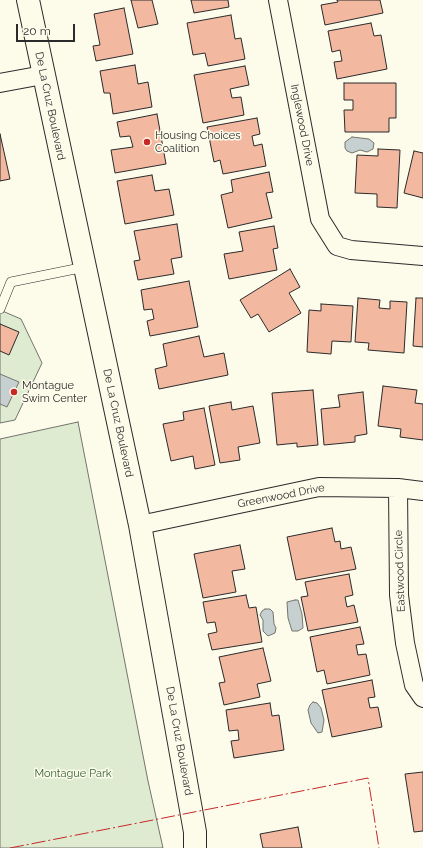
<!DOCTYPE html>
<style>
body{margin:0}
#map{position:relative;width:423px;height:848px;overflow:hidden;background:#fdfbea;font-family:Raleway,sans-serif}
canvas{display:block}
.scale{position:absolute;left:16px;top:24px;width:59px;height:18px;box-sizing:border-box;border:2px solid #2b2b2b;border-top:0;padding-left:5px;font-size:12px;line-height:14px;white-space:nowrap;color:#2b2b2b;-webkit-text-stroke:3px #fdfbea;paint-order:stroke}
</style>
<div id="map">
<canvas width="423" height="848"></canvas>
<div class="scale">20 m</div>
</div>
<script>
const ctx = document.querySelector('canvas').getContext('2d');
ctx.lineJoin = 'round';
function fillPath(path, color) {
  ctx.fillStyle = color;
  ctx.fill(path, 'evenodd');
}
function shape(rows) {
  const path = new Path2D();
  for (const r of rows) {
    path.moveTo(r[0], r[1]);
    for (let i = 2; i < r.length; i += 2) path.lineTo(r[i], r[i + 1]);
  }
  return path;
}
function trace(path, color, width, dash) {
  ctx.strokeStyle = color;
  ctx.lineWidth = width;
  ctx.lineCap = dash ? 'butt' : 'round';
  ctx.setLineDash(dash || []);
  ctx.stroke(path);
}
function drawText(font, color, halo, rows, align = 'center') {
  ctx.font = font + ' Raleway,sans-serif';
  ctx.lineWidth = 3;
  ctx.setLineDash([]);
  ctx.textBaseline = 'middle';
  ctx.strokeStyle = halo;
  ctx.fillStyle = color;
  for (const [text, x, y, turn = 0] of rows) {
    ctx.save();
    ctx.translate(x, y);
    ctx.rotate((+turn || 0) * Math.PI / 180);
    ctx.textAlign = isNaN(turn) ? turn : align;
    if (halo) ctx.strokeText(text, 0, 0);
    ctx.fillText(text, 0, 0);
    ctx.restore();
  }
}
const green = shape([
 [0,310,21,319,42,363,15,420,0,423,0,310],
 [78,422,148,781,163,848,0,848,0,439,78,422]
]);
const water = shape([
 [352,137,369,139,374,143,373,149,367,152,360,150,352,153,347,151,345,148,345,142,352,137],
 [0,374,19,382,7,407,0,404,0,374],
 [295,600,298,600,302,614,303,628,298,631,292,631,288,618,287,602,295,600],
 [265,609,270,609,273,612,274,624,276,628,275,633,268,636,263,631,263,620,260,615,262,611,265,609],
 [313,702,317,703,321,708,324,720,322,732,318,733,311,723,308,710,310,705,313,702]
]);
const building = shape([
 [131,0,152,0,158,24,138,28,131,0],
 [191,0,228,0,229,7,194,13,191,0],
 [337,0,380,0,383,13,325,25,321,5,338,2,337,0],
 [124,8,133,54,96,61,93,46,100,45,94,14,124,8],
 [231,15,235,39,241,38,245,59,208,66,205,53,193,55,187,23,231,15],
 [371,23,374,36,381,35,387,69,337,79,334,62,342,61,340,50,332,52,328,31,371,23],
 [135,65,138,84,148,82,152,107,113,114,110,93,104,93,100,71,135,65],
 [245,66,249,85,230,89,232,98,241,97,244,115,203,123,194,75,245,66],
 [344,83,396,83,396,118,389,118,389,132,345,132,344,110,353,110,353,100,344,100,344,83],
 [157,114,166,164,115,173,111,150,133,147,130,136,120,137,117,122,157,114],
 [257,118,260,134,252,136,254,146,262,144,266,166,223,174,220,160,214,162,207,127,257,118],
 [0,134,10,179,0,181,0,134],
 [378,149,400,150,397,208,377,207,377,194,355,193,357,155,378,156,378,149],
 [414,151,423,153,423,198,404,193,414,151],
 [269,172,273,192,266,193,272,218,228,228,221,195,233,192,231,180,269,172],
 [152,175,155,191,169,189,174,215,125,224,117,181,152,175],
 [177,224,182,257,171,259,174,274,138,280,134,261,140,260,134,231,177,224],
 [274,226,278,248,273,249,277,270,229,279,224,254,243,251,239,232,274,226],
 [290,269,300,287,289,293,301,313,269,332,258,314,251,318,240,300,290,269],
 [189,281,198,327,150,336,147,321,154,319,152,309,144,310,141,290,189,281],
 [358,298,380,300,379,308,390,309,390,301,407,302,404,353,368,350,369,343,355,342,358,298],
 [416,298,423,298,423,347,413,346,416,298],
 [321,304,353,306,351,342,332,341,331,354,307,352,309,310,321,311,321,304],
 [0,324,19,332,9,355,0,351,0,324],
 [199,336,204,357,224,353,228,375,159,389,155,369,167,366,163,344,199,336],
 [383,386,417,390,415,403,423,404,423,440,400,437,401,429,378,426,383,386],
 [313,390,318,445,297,447,297,443,277,445,272,393,313,390],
 [363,392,367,434,355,436,355,442,324,445,321,409,340,407,338,395,363,392],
 [231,402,232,410,253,406,260,443,238,447,240,460,220,463,209,406,231,402],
 [204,408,215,465,195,469,193,456,171,461,163,424,184,420,183,412,204,408],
 [332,528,335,542,340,541,341,549,351,547,356,569,296,580,287,537,332,528],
 [240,545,245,569,232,571,236,592,203,598,194,554,240,545],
 [349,574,353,595,345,597,347,607,354,605,358,622,308,631,301,597,308,596,305,582,349,574],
 [246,595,249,608,256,607,262,642,212,650,208,634,217,632,215,622,207,623,203,602,246,595],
 [360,627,364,644,356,645,358,655,366,654,370,675,327,684,324,670,317,672,310,637,360,627],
 [263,648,271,681,257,684,260,697,224,705,219,683,225,682,219,657,263,648],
 [372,680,375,697,368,698,370,708,378,707,382,727,332,737,322,690,372,680],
 [270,703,272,716,279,715,284,750,234,758,231,741,239,740,238,730,229,731,226,710,270,703],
 [423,772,423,831,414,832,405,774,423,772],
 [298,827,302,848,263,848,260,834,298,827]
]);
const service = shape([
 [0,309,11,282,85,267]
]);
const minor = shape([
 [278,0,320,219,337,246,351,250,423,256],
 [0,83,43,75],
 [398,488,399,595,405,643,414,685,423,698],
 [140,525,319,487,398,488,423,491]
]);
const secondary = shape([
 [28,0,140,525,195,832,195,848]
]);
const power = shape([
 [10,848,368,778,379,848]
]);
const markers = [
 [147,142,4,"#c62828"],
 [14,392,4,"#c62828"]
];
const streetNames = [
 ["De La Cruz Boulevard",50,106,78],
 ["Inglewood Drive",302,125,79],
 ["De La Cruz Boulevard",118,423,78],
 ["Greenwood Drive",281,496,-11],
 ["Eastwood Circle",400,571,-92],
 ["De La Cruz Boulevard",179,741,80]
];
const poiNames = [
 ["Housing Choices",155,136],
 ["Coalition",155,149],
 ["Montague",22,386],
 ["Swim Center",22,399]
];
const parkNames = [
 ["Montague Park",73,774]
];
fillPath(green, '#deebd1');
trace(green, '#74746e', 1);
fillPath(water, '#c7d0d0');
trace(water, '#74746e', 1);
fillPath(building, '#f2b8a0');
trace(building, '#2b2b2b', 1);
trace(service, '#2b2b2b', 10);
trace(minor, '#2b2b2b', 20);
trace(secondary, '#2b2b2b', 24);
trace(service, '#fdfbea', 9);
trace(minor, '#fdfbea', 18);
trace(secondary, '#fdfbea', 22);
trace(power, '#c62828', 1, [14, 3, 2, 3]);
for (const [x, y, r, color] of markers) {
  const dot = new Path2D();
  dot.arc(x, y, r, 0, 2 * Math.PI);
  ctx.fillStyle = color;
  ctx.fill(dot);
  trace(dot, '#fdfbea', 1.5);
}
drawText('11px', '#2b2b2b', '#fdfbea', streetNames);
drawText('11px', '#2b2b2b', '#fdfbea', poiNames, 'left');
drawText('11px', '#34623c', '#fdfbea', parkNames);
</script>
